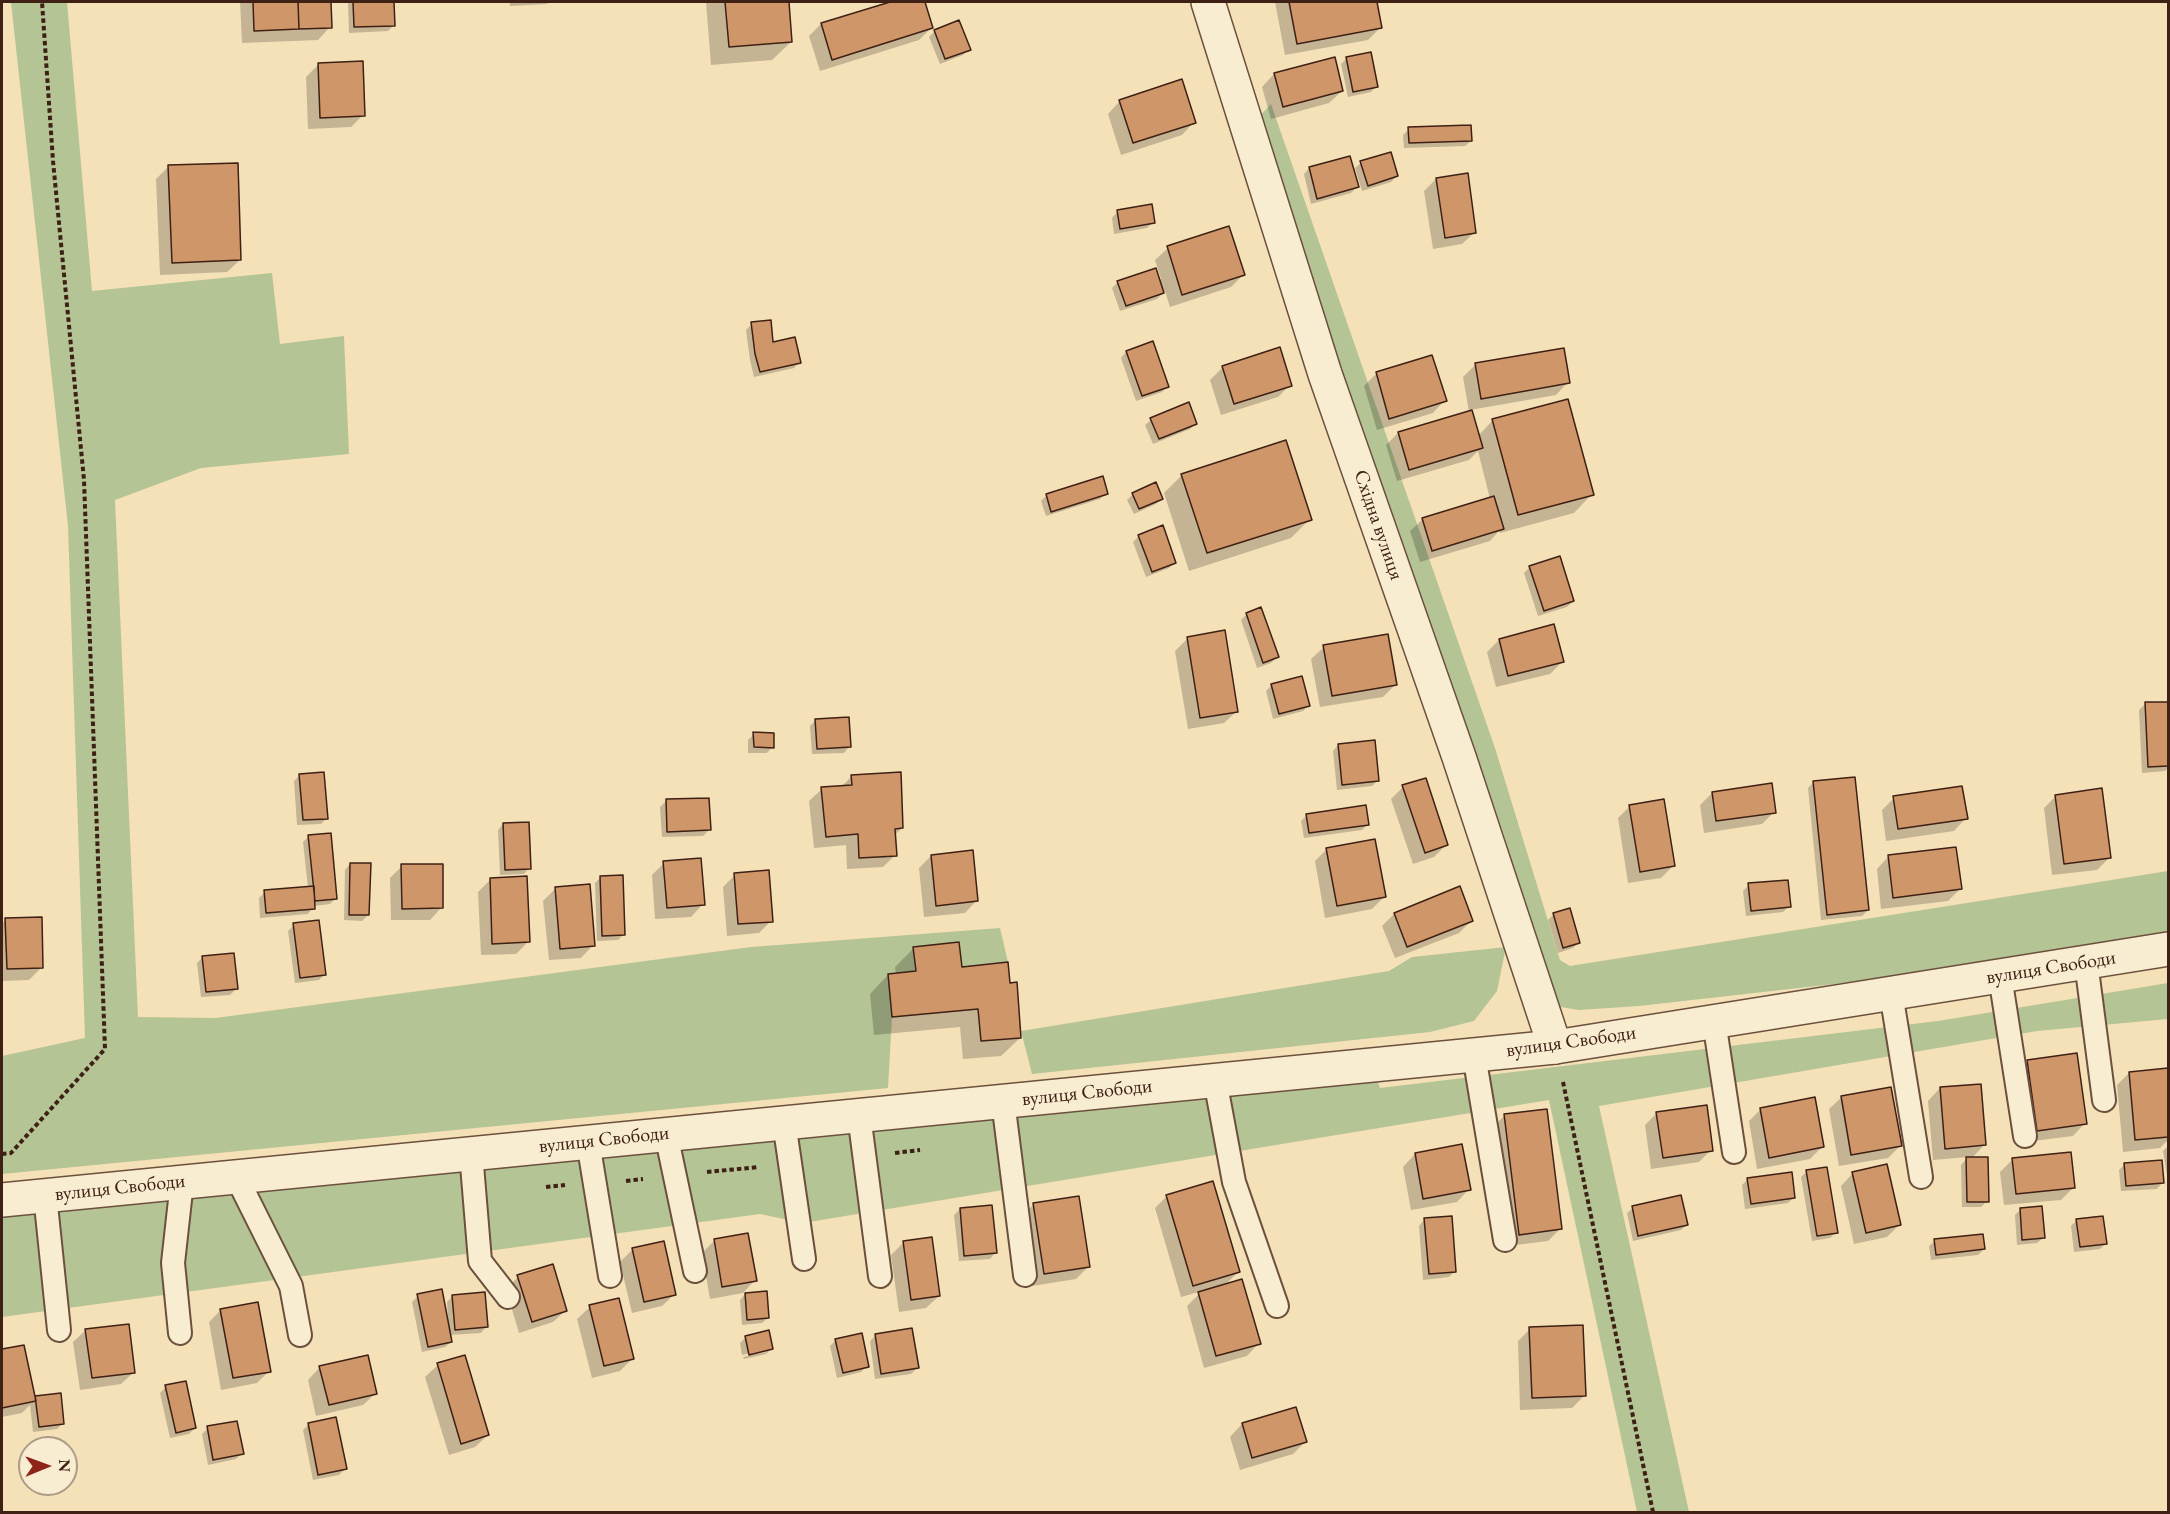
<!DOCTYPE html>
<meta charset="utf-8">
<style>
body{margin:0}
#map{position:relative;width:2170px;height:1514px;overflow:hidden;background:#f5e1b8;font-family:"EB Garamond",serif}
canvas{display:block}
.frame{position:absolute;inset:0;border:3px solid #3e2015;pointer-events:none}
.north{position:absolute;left:18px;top:1436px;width:60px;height:60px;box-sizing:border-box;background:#f8ecd1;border:2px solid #ae9a86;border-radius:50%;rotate:89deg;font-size:16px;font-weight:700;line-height:24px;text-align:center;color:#3e2015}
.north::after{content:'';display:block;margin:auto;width:21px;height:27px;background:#8f2418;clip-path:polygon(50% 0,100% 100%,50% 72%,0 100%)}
</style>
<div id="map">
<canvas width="2170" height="1514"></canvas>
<div class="frame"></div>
<div class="north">N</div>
</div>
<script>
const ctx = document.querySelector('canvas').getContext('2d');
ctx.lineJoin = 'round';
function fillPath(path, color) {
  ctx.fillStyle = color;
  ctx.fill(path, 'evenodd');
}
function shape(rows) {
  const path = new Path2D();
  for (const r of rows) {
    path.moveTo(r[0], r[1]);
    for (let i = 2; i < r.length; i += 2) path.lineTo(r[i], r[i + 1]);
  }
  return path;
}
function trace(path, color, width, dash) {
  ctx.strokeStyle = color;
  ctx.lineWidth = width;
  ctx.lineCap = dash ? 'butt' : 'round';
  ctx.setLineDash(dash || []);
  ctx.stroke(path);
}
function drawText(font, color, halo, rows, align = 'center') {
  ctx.font = font + ' "EB Garamond",serif';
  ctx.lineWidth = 4.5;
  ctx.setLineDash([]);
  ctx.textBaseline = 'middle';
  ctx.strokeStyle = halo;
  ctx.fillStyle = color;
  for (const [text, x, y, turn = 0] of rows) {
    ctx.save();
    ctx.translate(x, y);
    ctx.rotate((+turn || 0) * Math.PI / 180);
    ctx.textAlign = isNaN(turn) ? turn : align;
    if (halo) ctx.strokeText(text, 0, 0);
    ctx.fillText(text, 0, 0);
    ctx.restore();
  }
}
const green = shape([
 [11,2,67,2,92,291,272,273,280,344,344,336,349,454,201,468,115,500,138,1017,215,1018,751,947,1000,928,1008,962,962,967,958,942,914,947,916,971,888,974,892,1017,888,1088,2,1174,2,1056,85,1038,68,526],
 [1271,104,1495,748,1560,960,1570,966,2168,871,2168,933,1879,979,1639,1006,1579,1010,1549,1005,1535,986,1505,838,1255,121],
 [1506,947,1497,991,1474,1021,1430,1032,1032,1074,1021,1031,1389,971,1412,957],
 [2168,983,2168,1019,2037,1031,1599,1106,1689,1512,1637,1512,1549,1100,803,1223,760,1214,2,1317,2,1213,1377,1079,1380,1088,1938,1021]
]);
const shadow = shape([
 [240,2,329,2,330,27,318,40,242,43],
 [348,2,393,2,394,25,388,31,349,33],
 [510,2,550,2,547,4,510,6],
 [706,2,787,2,791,42,772,60,711,65],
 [895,2,923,2,931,28,919,40,820,71,809,36,821,24],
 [1275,2,1376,2,1380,28,1368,40,1285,55],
 [935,31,969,49,963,55,940,64,929,37],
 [1347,58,1377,86,1371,92,1348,97,1341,64],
 [318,65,363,115,351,127,308,129,306,77],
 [1274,74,1342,91,1329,103,1271,119,1262,87],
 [1120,101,1194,122,1182,135,1121,155,1108,114],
 [1409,129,1471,141,1465,146,1404,148,1403,135],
 [1361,163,1397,176,1391,182,1362,191,1355,168],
 [168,167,240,260,227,272,160,275,156,179],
 [1309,168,1357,187,1351,193,1311,204,1304,174],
 [1436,179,1475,232,1462,244,1433,249,1424,191],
 [1117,212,1153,222,1147,228,1114,234,1112,218],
 [1168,248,1243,275,1231,287,1170,307,1165,291,1157,299,1120,311,1112,288,1118,282,1161,279,1155,260],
 [752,324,772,344,799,362,794,368,754,377,750,360,746,330],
 [1152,343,1168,386,1162,392,1136,401,1121,358,1126,352],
 [1431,357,1445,400,1433,413,1377,430,1364,386,1376,374],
 [1475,365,1568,382,1556,395,1470,410,1478,436,1493,420,1592,494,1574,513,1500,533,1499,531,1490,541,1420,562,1410,531,1423,519,1490,499,1478,451,1469,460,1397,481,1386,445,1398,433,1469,412,1463,377],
 [1223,367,1290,385,1278,397,1221,415,1210,380],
 [1188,404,1196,423,1190,429,1153,444,1145,425,1151,420],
 [1182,475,1310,519,1291,538,1189,571,1164,493],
 [1106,493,1100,499,1046,516,1041,501,1047,495],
 [1133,494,1162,498,1156,504,1134,514,1127,500],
 [1139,536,1175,563,1169,568,1146,577,1133,542],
 [1530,567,1573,601,1567,607,1538,616,1524,573],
 [1247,614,1277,657,1271,663,1257,668,1241,620],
 [1553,626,1563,661,1550,674,1496,687,1487,652,1499,640],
 [1188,638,1237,711,1224,723,1188,729,1175,651],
 [1324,647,1395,685,1383,697,1320,707,1311,659],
 [1272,685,1309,705,1303,711,1273,719,1266,691],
 [2168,703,2168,768,2165,771,2142,773,2139,710,2145,704],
 [816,720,849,747,844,753,812,754,810,726],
 [754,734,772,747,767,753,748,753,748,740],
 [1338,745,1378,780,1372,786,1337,790,1333,751],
 [300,775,327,818,321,824,297,825,294,781],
 [852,776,902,828,894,836,895,855,883,867,847,869,846,845,814,848,809,801,822,789,841,787],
 [1813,783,1868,910,1862,916,1821,920,1808,788],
 [1403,787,1446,845,1434,857,1413,864,1391,799],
 [1712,793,1774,812,1762,824,1704,833,1700,805],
 [2056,796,2109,858,2097,870,2052,875,2044,808],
 [1894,798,1966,818,1954,831,1886,841,1882,810],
 [666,801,709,830,703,836,662,837,660,807],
 [1630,806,1673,866,1661,878,1628,883,1618,818],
 [1307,815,1368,824,1362,830,1304,838,1301,821],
 [503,824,529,868,524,874,500,875,498,830],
 [309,836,336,898,330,904,314,906,308,914,260,918,259,898,265,892,308,888,303,842],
 [1327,849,1384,897,1372,909,1325,918,1315,861],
 [931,856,977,900,965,913,924,917,919,868],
 [1889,856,1960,889,1948,901,1881,909,1877,869],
 [664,863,703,904,691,917,655,919,652,875],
 [350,864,368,915,362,921,344,920,345,870],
 [402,866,442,907,430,920,391,920,390,878],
 [735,875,771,921,759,933,727,936,723,887],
 [601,877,623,935,618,940,597,941,595,883],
 [491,879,528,942,516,954,481,955,478,892],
 [1749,885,1789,906,1783,912,1746,916,1743,891],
 [555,889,593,945,581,958,549,960,543,901],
 [1394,914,1472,920,1459,933,1395,958,1382,926],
 [1554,914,1579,942,1573,948,1558,953,1548,920],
 [6,919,41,968,29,980,2,981,2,924],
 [294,925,325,974,319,980,295,983,288,931],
 [914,948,961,968,1020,1038,1001,1056,963,1059,960,1027,874,1035,870,994,888,975,896,974,895,967],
 [203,957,236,989,230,995,201,997,197,963],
 [2028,1061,2085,1123,2073,1136,2025,1142,2016,1074],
 [2167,1070,2168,1140,2160,1148,2123,1152,2117,1085,2129,1073],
 [1940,1088,1985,1144,1971,1159,1987,1201,1981,1207,1962,1207,1961,1165,1968,1157,1933,1160,1928,1101],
 [1842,1097,1900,1146,1888,1158,1839,1166,1829,1109],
 [1761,1109,1822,1147,1810,1159,1757,1169,1749,1121],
 [1657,1113,1711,1150,1699,1162,1651,1169,1645,1125],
 [1504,1116,1560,1229,1548,1241,1507,1246,1492,1128],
 [2168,1146,2168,1182,2163,1151],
 [1415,1154,1469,1189,1457,1202,1411,1210,1403,1167],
 [2013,1159,2074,1187,2061,1200,2004,1205,2000,1172],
 [2125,1164,2162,1183,2157,1189,2121,1191,2119,1170],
 [1806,1172,1836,1232,1830,1238,1812,1241,1801,1177],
 [1853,1173,1899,1225,1887,1237,1854,1244,1841,1186],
 [1748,1179,1794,1197,1788,1203,1745,1209,1742,1185],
 [1167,1196,1238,1272,1223,1287,1259,1343,1247,1356,1204,1368,1187,1306,1202,1291,1181,1297,1155,1208],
 [1034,1204,1088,1267,1076,1279,1032,1286,1022,1216],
 [1633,1208,1687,1225,1681,1230,1633,1241,1627,1213],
 [960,1209,995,1253,990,1259,959,1261,954,1215],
 [2021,1209,2043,1238,2037,1243,2017,1245,2015,1215],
 [1424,1220,1454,1272,1449,1277,1423,1280,1419,1226],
 [2076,1221,2105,1244,2100,1249,2074,1252,2071,1226],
 [715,1240,755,1280,743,1293,710,1299,702,1253],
 [1935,1241,1984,1249,1978,1255,1931,1260,1929,1246],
 [903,1243,939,1296,926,1308,899,1312,891,1255],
 [632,1250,675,1294,662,1306,632,1313,620,1262],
 [518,1277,566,1310,553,1322,519,1333,506,1289],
 [745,1294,768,1318,762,1323,742,1325,740,1300],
 [418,1296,446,1318,448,1318,447,1302,453,1296,486,1327,481,1333,449,1335,451,1342,445,1347,422,1352,412,1302],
 [590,1307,633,1358,620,1371,592,1378,577,1319],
 [221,1310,269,1371,257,1383,221,1390,209,1322],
 [1530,1329,1584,1396,1572,1408,1520,1410,1518,1341],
 [86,1330,134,1372,121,1384,80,1390,73,1342],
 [876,1335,917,1368,911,1374,875,1379,870,1341],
 [746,1337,772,1348,766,1354,744,1359,743,1357,767,1352,767,1349,742,1355,740,1343],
 [836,1340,867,1366,861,1372,837,1378,830,1346],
 [23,1347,34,1399,63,1423,57,1429,33,1432,30,1405,22,1413,2,1417,2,1351],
 [438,1365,488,1435,475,1447,449,1455,425,1377],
 [320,1367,376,1393,363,1405,316,1416,308,1380],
 [166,1387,195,1428,189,1434,170,1438,160,1393],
 [309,1424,345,1469,339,1475,313,1480,303,1430],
 [1242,1424,1305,1442,1293,1454,1240,1470,1230,1437],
 [208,1428,242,1453,236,1459,208,1465,202,1434]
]);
const building = shape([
 [253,2,298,2,299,29,254,31,253,2],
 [298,2,331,2,332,28,299,29,298,2],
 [353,2,394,2,395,26,354,27,353,2],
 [725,2,789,2,792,42,729,47,725,2],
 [890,2,925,2,933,28,832,60,821,23,890,2],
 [1289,2,1377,2,1382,28,1297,44,1289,2],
 [959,20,971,50,945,59,934,30,959,20],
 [1371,52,1378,87,1353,92,1346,57,1371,52],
 [1335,57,1343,91,1283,107,1274,73,1335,57],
 [363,61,365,116,320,118,318,63,363,61],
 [1182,79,1196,123,1133,143,1119,100,1182,79],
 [1471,125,1472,141,1409,143,1408,127,1471,125],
 [1391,152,1398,176,1368,186,1360,161,1391,152],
 [1350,156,1359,187,1317,199,1309,167,1350,156],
 [238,163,241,260,172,263,168,165,238,163],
 [1468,173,1476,233,1445,238,1436,178,1468,173],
 [1152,204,1155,223,1120,229,1117,210,1152,204],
 [1229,226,1245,275,1182,295,1167,246,1229,226],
 [1156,268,1164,293,1126,306,1117,281,1156,268],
 [771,320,773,342,795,337,801,363,760,372,755,354,751,322,771,320],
 [1153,341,1169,387,1142,396,1126,351,1153,341],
 [1280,347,1292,386,1234,404,1222,366,1280,347],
 [1564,348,1570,383,1481,399,1475,363,1564,348],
 [1432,355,1447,401,1389,419,1376,372,1432,355],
 [1568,399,1594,495,1518,515,1492,419,1568,399],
 [1189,402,1197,424,1159,439,1150,418,1189,402],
 [1472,410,1483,448,1409,470,1398,432,1472,410],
 [1286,440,1312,520,1207,553,1181,474,1286,440],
 [1103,476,1108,494,1051,512,1046,494,1103,476],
 [1156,482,1163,499,1139,509,1132,493,1156,482],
 [1494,496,1504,529,1432,551,1422,518,1494,496],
 [1163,525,1176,563,1152,572,1138,535,1163,525],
 [1560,556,1574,601,1544,611,1529,566,1560,556],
 [1261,607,1279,657,1263,663,1246,613,1261,607],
 [1554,624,1564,662,1508,676,1499,639,1554,624],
 [1225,630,1238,712,1200,718,1187,637,1225,630],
 [1388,634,1397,685,1332,696,1323,645,1388,634],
 [1302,676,1310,706,1279,714,1271,684,1302,676],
 [2145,702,2168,702,2168,766,2148,767,2145,702],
 [849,717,851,747,817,749,815,719,849,717],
 [753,732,774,733,774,748,754,747,753,732],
 [1375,740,1379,781,1342,785,1338,744,1375,740],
 [324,772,328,819,303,820,299,774,324,772],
 [901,772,903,828,895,829,897,856,859,858,858,834,826,837,821,787,852,785,851,775,901,772],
 [1855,777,1869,910,1827,915,1813,781,1855,777],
 [1426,778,1448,845,1425,853,1402,785,1426,778],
 [1772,783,1776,813,1716,821,1712,792,1772,783],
 [1962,786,1968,819,1898,829,1893,796,1962,786],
 [2102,788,2111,858,2064,864,2055,795,2102,788],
 [709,798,711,830,667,832,666,799,709,798],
 [1664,799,1675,866,1640,872,1629,805,1664,799],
 [1366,805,1369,825,1309,833,1306,814,1366,805],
 [529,822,531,869,505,870,503,823,529,822],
 [331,833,337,899,315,901,308,835,331,833],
 [1375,839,1386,897,1337,906,1326,848,1375,839],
 [1956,847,1962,889,1893,898,1888,855,1956,847],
 [973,850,978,901,936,906,931,855,973,850],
 [701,858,705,905,667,908,663,861,701,858],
 [350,863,371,863,369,915,349,915,350,863],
 [401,864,443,864,443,908,402,909,401,864],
 [769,870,773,922,738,924,734,873,769,870],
 [623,875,625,935,602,936,600,876,623,875],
 [527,876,530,942,492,944,490,878,527,876],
 [1788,880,1791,907,1751,911,1748,883,1788,880],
 [590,884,595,946,560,949,555,887,590,884],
 [314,886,315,909,266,913,264,890,314,886],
 [1460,886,1473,921,1407,947,1394,913,1460,886],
 [1570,908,1580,943,1563,948,1553,913,1570,908],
 [42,917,43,968,7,969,5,918,42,917],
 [319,920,326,975,300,978,293,923,319,920],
 [959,942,962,967,1008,962,1010,983,1017,982,1021,1038,981,1041,978,1009,892,1017,888,974,916,971,913,947,959,942],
 [234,953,238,989,206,992,202,956,234,953],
 [2077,1053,2087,1124,2037,1131,2027,1060,2077,1053],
 [2168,1068,2168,1137,2135,1140,2129,1072,2168,1068],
 [1981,1084,1986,1145,1945,1149,1940,1087,1981,1084],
 [1891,1087,1902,1146,1851,1155,1841,1096,1891,1087],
 [1815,1097,1824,1147,1769,1158,1760,1108,1815,1097],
 [1707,1105,1713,1151,1663,1158,1656,1112,1707,1105],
 [1547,1109,1562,1229,1519,1235,1504,1114,1547,1109],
 [1462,1144,1471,1190,1423,1199,1415,1153,1462,1144],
 [2071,1152,2075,1188,2016,1194,2012,1158,2071,1152],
 [1966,1157,1988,1157,1989,1202,1967,1202,1966,1157],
 [2162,1160,2164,1183,2126,1186,2124,1163,2162,1160],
 [1887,1164,1901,1225,1866,1233,1852,1172,1887,1164],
 [1827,1167,1838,1233,1817,1236,1806,1170,1827,1167],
 [1792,1172,1795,1198,1751,1204,1747,1178,1792,1172],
 [1213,1181,1240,1272,1193,1286,1166,1195,1213,1181],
 [1681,1195,1688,1225,1638,1236,1632,1206,1681,1195],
 [1079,1196,1090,1267,1044,1274,1033,1203,1079,1196],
 [992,1205,997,1253,964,1256,960,1208,992,1205],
 [2042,1206,2045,1238,2022,1240,2020,1208,2042,1206],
 [1452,1216,1456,1272,1429,1274,1424,1218,1452,1216],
 [2103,1216,2107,1244,2080,1247,2076,1219,2103,1216],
 [748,1233,757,1281,722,1287,714,1239,748,1233],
 [1983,1234,1985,1249,1936,1255,1934,1239,1983,1234],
 [932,1237,940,1296,911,1300,903,1241,932,1237],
 [664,1241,676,1295,644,1302,632,1248,664,1241],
 [553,1264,567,1311,532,1322,517,1275,553,1264],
 [1242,1279,1261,1344,1216,1356,1198,1292,1242,1279],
 [442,1289,452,1342,428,1347,417,1294,442,1289],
 [767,1291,769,1318,747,1320,745,1293,767,1291],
 [485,1292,488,1327,455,1330,452,1295,485,1292],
 [619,1298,634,1359,604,1366,589,1305,619,1298],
 [258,1302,271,1372,233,1378,220,1309,258,1302],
 [129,1324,135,1373,92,1378,85,1329,129,1324],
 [1583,1325,1586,1396,1532,1398,1529,1327,1583,1325],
 [912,1328,919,1368,881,1374,875,1334,912,1328],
 [769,1330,773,1349,749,1355,745,1336,769,1330],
 [862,1333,869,1367,843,1373,835,1339,862,1333],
 [24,1345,36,1401,2,1408,2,1349,24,1345],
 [368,1355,377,1394,329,1405,319,1366,368,1355],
 [465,1355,489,1435,461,1444,437,1363,465,1355],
 [186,1381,196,1428,176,1433,165,1385,186,1381],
 [61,1393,64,1424,39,1427,35,1396,61,1393],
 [1296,1407,1307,1442,1252,1458,1242,1423,1296,1407],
 [336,1417,347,1469,318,1475,308,1423,336,1417],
 [237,1421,244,1454,213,1460,207,1426,237,1421]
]);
const path = shape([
 [1563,1082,1653,1512],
 [895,1153,920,1150],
 [2,1154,11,1153,105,1049,84,480,53,161,42,2],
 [707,1172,759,1167],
 [626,1181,643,1179],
 [546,1187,565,1185]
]);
const service = shape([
 [2086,962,2104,1100],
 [2000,976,2025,1136],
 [1891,993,1921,1177],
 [1714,1021,1734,1152],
 [1474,1055,1505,1240],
 [1215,1080,1234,1182,1277,1306],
 [1003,1101,1025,1275],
 [859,1115,880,1276],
 [784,1122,804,1259],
 [666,1134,695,1271],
 [588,1142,610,1276],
 [471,1153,480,1261,508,1297],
 [236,1176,291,1286,300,1335],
 [45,1195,59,1330],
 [180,1333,173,1263,182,1182]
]);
const minor = shape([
 [1208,2,1325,374,1459,757,1555,1047]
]);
const tertiary = shape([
 [2,1200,1555,1047,2168,949]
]);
const streetNames = [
 ["Східна вулиця",1378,525,71],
 ["вулиця Свободи",2051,968,-9],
 ["вулиця Свободи",1571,1042,-8],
 ["вулиця Свободи",1087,1093,-6],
 ["вулиця Свободи",604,1140,-6],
 ["вулиця Свободи",120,1188,-6]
];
fillPath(green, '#b5c494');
fillPath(shadow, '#0003');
fillPath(building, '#cf9669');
trace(building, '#3e2015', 1.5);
trace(service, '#6c503e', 26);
trace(minor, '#6c503e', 36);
trace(tertiary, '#6c503e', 36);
trace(path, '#3e2015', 4, [4.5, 3]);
trace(service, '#f8ecd1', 22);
trace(minor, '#f8ecd1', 33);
trace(tertiary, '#f8ecd1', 33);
drawText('20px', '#3e2015', '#f8ecd1', streetNames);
</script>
